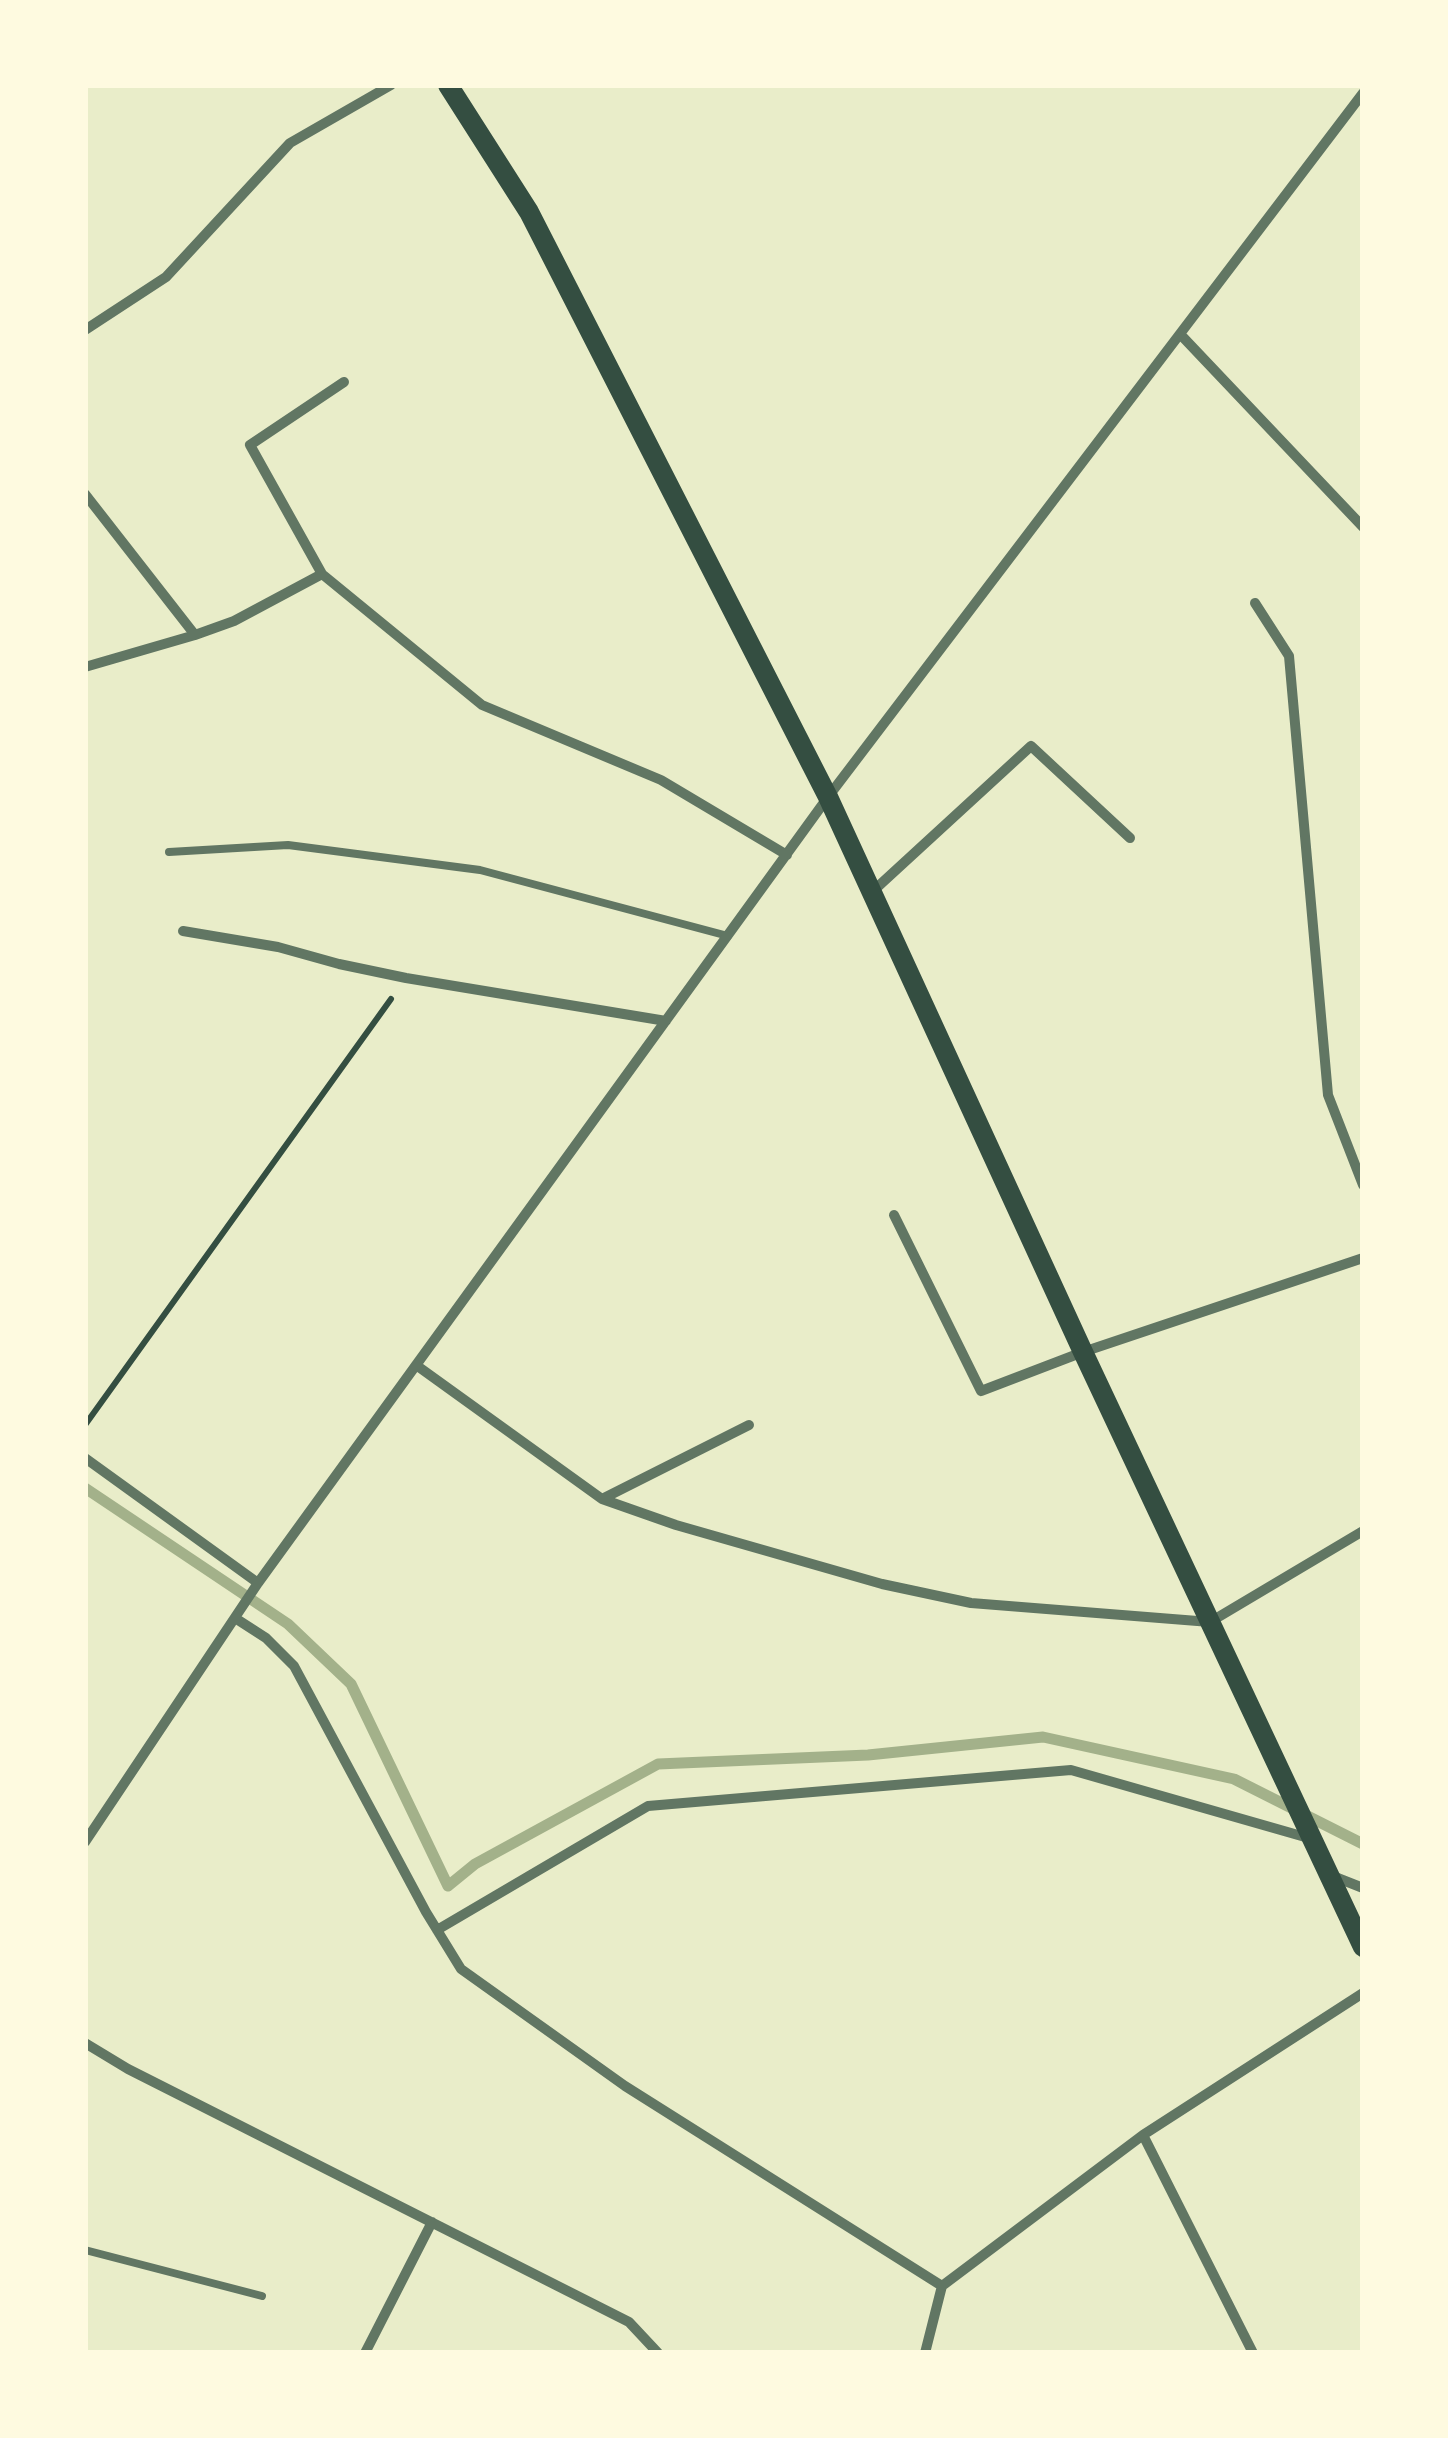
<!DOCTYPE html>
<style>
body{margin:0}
#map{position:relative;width:1448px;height:2438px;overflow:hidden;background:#e9edc9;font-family:Raleway,sans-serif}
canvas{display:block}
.frame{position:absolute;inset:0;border:88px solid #fefae0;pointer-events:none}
</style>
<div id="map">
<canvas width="1448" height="2438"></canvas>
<div class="frame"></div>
</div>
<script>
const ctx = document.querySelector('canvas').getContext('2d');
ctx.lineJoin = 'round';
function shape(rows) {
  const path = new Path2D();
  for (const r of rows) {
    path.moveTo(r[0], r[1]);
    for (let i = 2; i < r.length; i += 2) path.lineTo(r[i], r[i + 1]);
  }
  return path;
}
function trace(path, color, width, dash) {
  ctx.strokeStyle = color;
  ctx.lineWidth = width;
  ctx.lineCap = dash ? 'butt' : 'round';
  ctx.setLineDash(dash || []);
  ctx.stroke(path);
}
const stream = shape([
 [85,1488,288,1624,351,1684,448,1886,475,1864,658,1764,868,1755,1043,1737,1234,1779,1363,1844]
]);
const path = shape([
 [85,1425,391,999]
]);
const service = shape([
 [169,852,288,845,480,870,728,936],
 [85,2250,262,2296]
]);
const minor = shape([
 [85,330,166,277,290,143,391,85],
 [1180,334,1363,527],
 [85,494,195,635,234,621,322,574,482,705,661,780,787,855],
 [322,574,250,445,344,382],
 [1255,603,1289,656,1328,1095,1363,1185],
 [85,667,195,635],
 [872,892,1031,746,1130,838],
 [183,931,278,947,339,964,406,978,666,1021],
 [894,1215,981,1391,1083,1352,1363,1258],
 [416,1365,602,1499,749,1425],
 [85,1458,258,1583],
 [602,1499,676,1525,882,1584,971,1603,1210,1622,1363,1531],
 [235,1618,266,1638,294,1666,426,1912,461,1969,625,2086,942,2286],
 [85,1842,258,1583,828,797,1363,93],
 [1330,1875,1363,1888],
 [437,1930,648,1806,1071,1770,1312,1839],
 [85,2043,128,2069,629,2322,658,2353],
 [1143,2135,1253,2353],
 [365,2353,432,2222],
 [925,2353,942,2286,1143,2135,1363,1993]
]);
const secondary = shape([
 [448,85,529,212,828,797,1083,1352,1363,1947]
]);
trace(stream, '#a3b18a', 11);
trace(path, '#344e41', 6);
trace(service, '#617663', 8);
trace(minor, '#617663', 10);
trace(secondary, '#344e41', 20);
</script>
